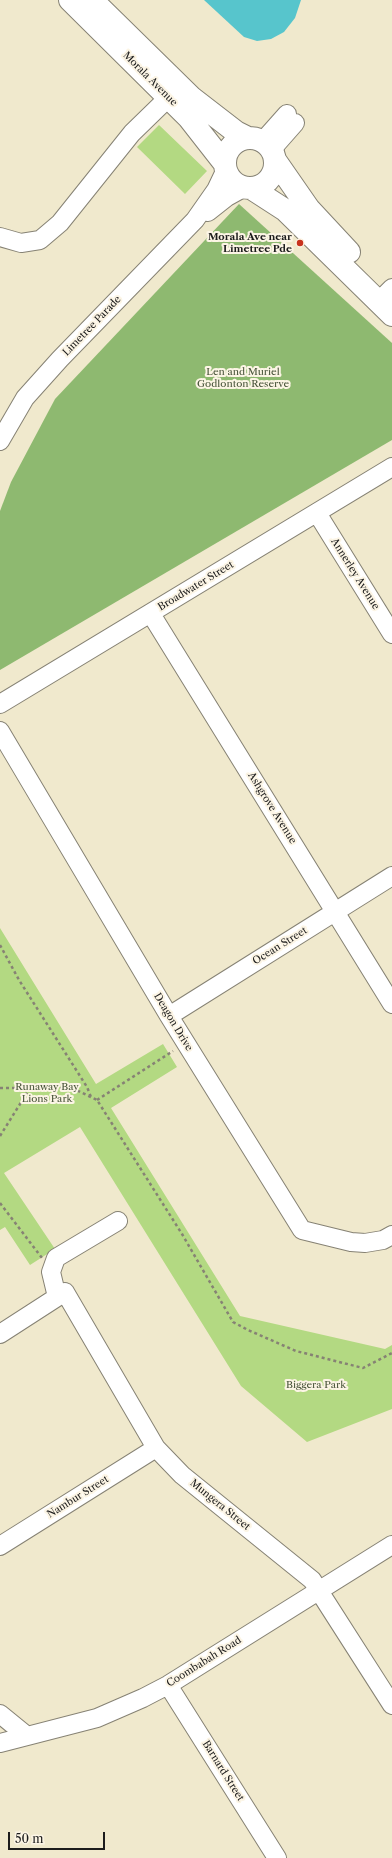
<!DOCTYPE html>
<style>
body{margin:0}
#map{position:relative;width:392px;height:1858px;overflow:hidden;background:#f0e9cd;font-family:"Libre Caslon Text",serif}
canvas{display:block}
.scale{position:absolute;left:8px;top:1832px;width:97px;height:18px;box-sizing:border-box;border:2px solid #1c1c1c;border-top:0;padding-left:5px;font-size:12px;line-height:14px;white-space:nowrap;color:#1c1c1c;-webkit-text-stroke:3px #fcf5e5;paint-order:stroke}
</style>
<div id="map">
<canvas width="392" height="1858"></canvas>
<div class="scale">50 m</div>
</div>
<script>
const ctx = document.querySelector('canvas').getContext('2d');
ctx.lineJoin = 'round';
function fillPath(path, color) {
  ctx.fillStyle = color;
  ctx.fill(path, 'evenodd');
}
function shape(rows) {
  const path = new Path2D();
  for (const r of rows) {
    if (r.length === 3) {
      path.moveTo(r[0] + r[2], r[1]);
      path.arc(r[0], r[1], r[2], 0, 2 * Math.PI);
      continue;
    }
    path.moveTo(r[0], r[1]);
    for (let i = 2; i < r.length; i += 2) path.lineTo(r[i], r[i + 1]);
  }
  return path;
}
function trace(path, color, width, dash) {
  ctx.strokeStyle = color;
  ctx.lineWidth = width;
  ctx.lineCap = dash ? 'butt' : 'round';
  ctx.setLineDash(dash || []);
  ctx.stroke(path);
}
function drawText(font, color, halo, rows, align = 'center') {
  ctx.font = font + ' "Libre Caslon Text",serif';
  ctx.lineWidth = 4;
  ctx.setLineDash([]);
  ctx.textBaseline = 'middle';
  ctx.strokeStyle = halo;
  ctx.fillStyle = color;
  for (const [text, x, y, turn = 0] of rows) {
    ctx.save();
    ctx.translate(x, y);
    ctx.rotate((+turn || 0) * Math.PI / 180);
    ctx.textAlign = isNaN(turn) ? turn : align;
    if (halo) ctx.strokeText(text, 0, 0);
    ctx.fillText(text, 0, 0);
    ctx.restore();
  }
}
const green = shape([
 [159,125,207,171,185,194,137,147],
 [0,928,96,1084,163,1044,177,1067,111,1108,240,1316,385,1349,392,1345,392,1409,307,1442,241,1386,80,1127,4,1173,55,1249,30,1265,5,1227,0,1230]
]);
const forest = shape([
 [239,204,392,343,392,440,0,670,0,511,11,482,55,399]
]);
const water = shape([
 [204,0,301,0,295,18,284,32,271,39,257,41,244,37]
]);
const path = shape([
 [0,945,19,980,87,1087,91,1097],
 [0,1088,72,1088,97,1100,182,1234,233,1322,248,1330,296,1351,363,1368,392,1353],
 [97,1100,173,1051],
 [0,1136,30,1088],
 [0,1203,42,1258]
]);
const minor = shape([
 [263,141,287,114],
 [273,148,295,123],
 [208,212,227,197,245,187],
 [0,237,21,243,40,240,60,223,132,133,169,97],
 [378,302,392,288],
 [0,441,25,398,60,359,195,220,216,190,226,169],
 [317,513,392,634],
 [151,614,392,1004],
 [0,704,392,467],
 [0,731,169,1016,302,1230,351,1242,365,1243,383,1240,392,1235],
 [169,1016,392,876],
 [57,1297,51,1272,56,1258,118,1221],
 [0,1334,65,1292,156,1448,182,1475,312,1580,392,1705],
 [0,1546,156,1448],
 [168,1685,277,1858],
 [0,1714,27,1736],
 [0,1743,97,1718,143,1698,168,1685,392,1545]
]);
const major = shape([
 [70,0,189,118,225,164],
 [92,0,192,98,236,132,248,138],
 [250,163,25],
 [275,160,309,209,349,252],
 [251,188,285,210,392,315]
]);
const markers = [
 [300,243,4,"#c8321e"]
];
const streetNames = [
 ["Morala Avenue",150,79,45],
 ["Limetree Parade",92,326,-46],
 ["Annerley Avenue",355,574,58],
 ["Broadwater Street",196,586,-31],
 ["Ashgrove Avenue",272,808,58],
 ["Ocean Street",280,946,-32],
 ["Deagon Drive",173,1022,59],
 ["Nambur Street",78,1497,-32],
 ["Mungera Street",220,1505,39],
 ["Coombabah Road",204,1662,-32],
 ["Barnard Street",223,1771,58]
];
const poiNames = [
 ["Morala Ave near",292,237],
 ["Limetree Pde",292,249]
];
const parkNames = [
 ["Len and Muriel",243,372],
 ["Godlonton Reserve",243,384],
 ["Runaway Bay",47,1087],
 ["Lions Park",47,1099],
 ["Biggera Park",316,1385]
];
fillPath(green, '#b3d982');
fillPath(forest, '#8eb970');
fillPath(water, '#57c5cc');
trace(minor, '#868274', 20);
trace(major, '#868274', 24);
trace(path, '#868274', 2.5, [3, 3]);
trace(minor, '#fff', 18);
trace(major, '#fff', 22);
for (const [x, y, r, color] of markers) {
  const dot = new Path2D();
  dot.arc(x, y, r, 0, 2 * Math.PI);
  ctx.fillStyle = color;
  ctx.fill(dot);
  trace(dot, '#fcf5e5', 1.5);
}
drawText('10px', '#1c1c1c', '#fcf5e5', streetNames);
drawText('bold 10px', '#1c1c1c', '#fcf5e5', poiNames, 'right');
drawText('10px', '#49553b', '#fcf5e5', parkNames);
</script>
